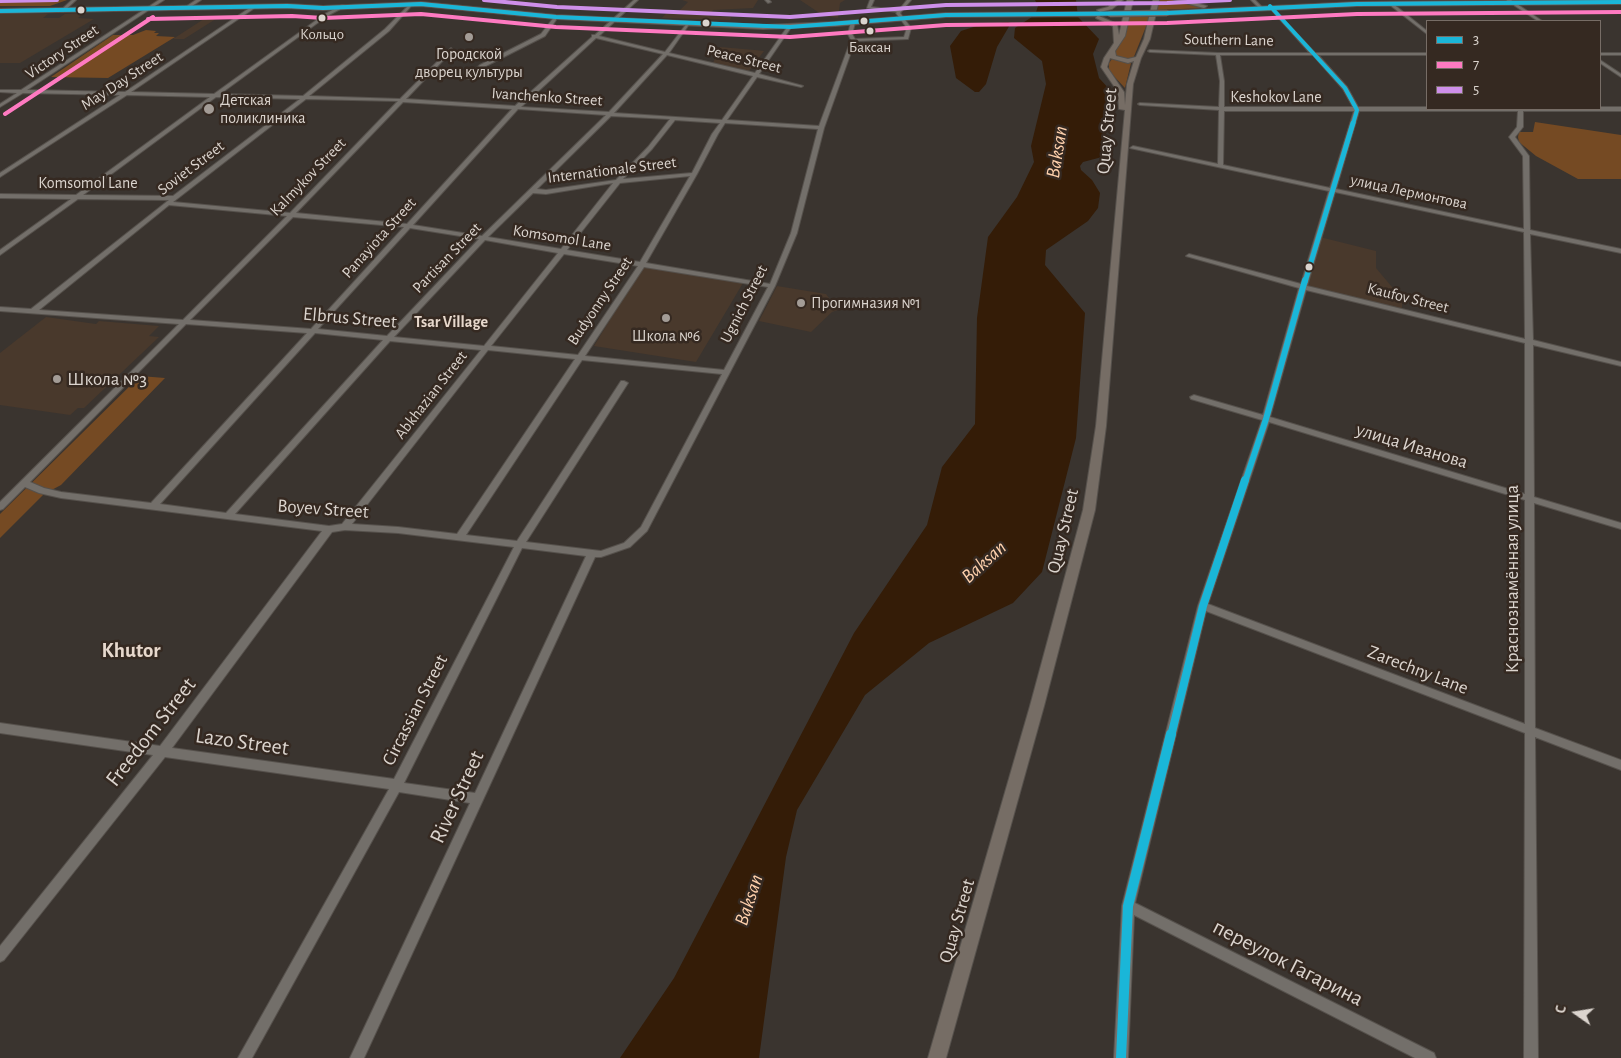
<!DOCTYPE html>
<meta charset="utf-8">
<style>
body{margin:0}
#map{position:relative;width:1621px;height:1058px;overflow:hidden;background:#3a342f;font-family:"Alegreya Sans",sans-serif}
canvas{display:block}
.legend{position:absolute;left:1426px;top:20px;width:175px;height:90px;box-sizing:border-box;background:#352921;border:1px solid #776d66;margin:0;padding:6px 9px;list-style:none;font-size:15px;color:#dbd4ce}
.legend li{display:flex;align-items:center;gap:10px;height:25px}
.legend b{width:25px;border:1px solid #776d66}
.north{position:absolute;left:1551px;top:988px;width:50px;height:50px;-webkit-text-stroke:4px #352921;paint-order:stroke;rotate:283deg;font-size:14px;font-weight:700;line-height:20px;text-align:center;color:#dbd4ce}
.north::after{content:'';display:block;margin:auto;width:18px;height:22px;background:#dbd4ce;clip-path:polygon(50% 0,100% 100%,50% 72%,0 100%)}
</style>
<div id="map">
<canvas width="1621" height="1058"></canvas>
<ul class="legend">
<li><b style="height:6px;background:#1ab6d8"></b>3</li>
<li><b style="height:6px;background:#fe7ac1"></b>7</li>
<li><b style="height:6px;background:#ce8fe9"></b>5</li>
</ul>
<div class="north">С</div>
</div>
<script>
const ctx = document.querySelector('canvas').getContext('2d');
ctx.lineJoin = 'round';
function fillPath(path, color) {
  ctx.fillStyle = color;
  ctx.fill(path, 'evenodd');
}
function shape(rows) {
  const path = new Path2D();
  for (const r of rows) {
    path.moveTo(r[0], r[1]);
    for (let i = 2; i < r.length; i += 2) path.lineTo(r[i], r[i + 1]);
  }
  return path;
}
function trace(path, color, width, dash) {
  ctx.strokeStyle = color;
  ctx.lineWidth = width;
  ctx.lineCap = dash ? 'butt' : 'round';
  ctx.setLineDash(dash || []);
  ctx.stroke(path);
}
function drawText(font, color, halo, rows, align = 'center') {
  ctx.font = font + ' "Alegreya Sans",sans-serif';
  ctx.lineWidth = 5;
  ctx.setLineDash([]);
  ctx.textBaseline = 'middle';
  ctx.strokeStyle = halo;
  ctx.fillStyle = color;
  for (const [text, x, y, turn = 0] of rows) {
    ctx.save();
    ctx.translate(x, y);
    ctx.rotate((+turn || 0) * Math.PI / 180);
    ctx.textAlign = isNaN(turn) ? turn : align;
    if (halo) ctx.strokeText(text, 0, 0);
    ctx.fillText(text, 0, 0);
    ctx.restore();
  }
}
const built = shape([
 [682,0,758,0,753,8,713,10,709,16,731,17,730,20,662,18,669,10,679,11,688,2],
 [800,0,845,0,840,3,838,18,824,16],
 [84,13,78,18,94,19,20,63,0,63,0,14,48,14,43,18,59,18,65,14],
 [207,17,219,17,184,39,173,39],
 [720,47,755,50,764,51,748,72,713,63],
 [1320,237,1376,251,1376,268,1402,299,1402,309,1307,287],
 [642,267,743,283,696,362,594,346],
 [777,286,826,294,838,310,832,312,811,332,759,321],
 [46,317,96,324,99,321,159,326,149,336,159,337,84,408,78,408,70,415,0,405,0,353]
]);
const green = shape([
 [0,0,67,0,50,6,0,6],
 [1159,0,1174,0,1205,8,1157,10],
 [1151,14,1133,59,1116,58,1114,54,1125,35,1128,15],
 [146,30,156,31,154,33,159,33,156,36,175,37,108,78,51,77,113,35,133,35],
 [1112,59,1131,63,1125,88,1109,71,1109,63],
 [1535,122,1621,135,1621,179,1578,179,1536,156,1519,142,1518,137,1519,132,1533,132],
 [140,376,165,378,61,485,44,494,0,538,0,514]
]);
const water = shape([
 [1035,0,1076,0,1078,17,1099,39,1093,54,1099,78,1112,92,1102,157,1083,162,1080,166,1081,170,1092,180,1100,193,1098,208,1088,221,1046,250,1045,265,1085,313,1076,438,1042,572,1013,603,929,643,865,695,797,810,786,857,759,1058,620,1058,674,978,854,633,927,525,942,467,975,424,977,318,988,237,1017,197,1034,162,1031,146,1046,84,1042,61,1014,38,1015,28,1035,15,1038,6],
 [1008,22,1011,23,997,47,986,84,979,92,975,92,956,78,950,46,961,31,980,25]
]);
const minor = shape([
 [72,0,76,0,63,12,61,12,61,10,72,0],
 [159,0,164,0,27,90,125,92,254,5,256,5,256,7,131,92,214,94,325,14,342,5,344,5,344,7,327,16,220,94,303,96,385,29,411,3,412,5,389,31,309,96,400,99,451,48,453,50,406,99,515,106,592,37,592,35,595,35,634,0,638,0,599,36,665,52,688,22,690,23,669,53,755,73,788,26,792,26,759,74,803,86,801,87,757,77,727,120,819,126,851,40,848,34,851,22,855,23,852,34,855,39,904,37,907,28,896,13,897,12,867,8,870,0,874,0,871,7,899,10,907,0,911,0,900,13,911,28,908,39,855,41,824,128,797,233,775,286,647,531,630,547,601,557,595,557,364,1058,350,1058,470,803,399,792,252,1058,238,1058,389,789,165,757,4,960,0,962,0,946,153,755,0,733,0,723,160,746,322,531,61,498,39,493,25,487,3,509,0,510,0,502,179,324,0,311,0,307,31,309,169,200,78,199,0,255,0,250,71,199,0,198,0,194,76,195,210,97,127,95,0,177,0,173,120,95,23,93,0,107,0,104,17,93,0,92,0,90,21,90,159,0],
 [596,38,663,54,609,112,521,107,596,38],
 [667,55,753,76,722,120,614,113,667,55],
 [216,97,300,99,173,196,83,195,216,97],
 [306,99,398,101,290,213,173,202,306,99],
 [403,102,512,109,407,224,296,213,403,102],
 [518,109,606,115,482,236,413,225,518,109],
 [611,116,670,119,648,147,616,180,546,190,537,189,611,116],
 [675,120,720,123,712,134,692,173,623,179,652,149,675,120],
 [725,123,818,129,791,233,770,284,646,263,697,174,718,134,725,123],
 [690,176,640,262,567,250,620,183,690,176],
 [613,183,561,249,488,237,533,193,546,194,613,183],
 [169,205,287,216,183,320,39,310,169,205],
 [293,217,404,227,311,329,190,320,293,217],
 [410,228,479,239,387,336,318,329,410,228],
 [485,240,558,253,484,346,394,337,485,240],
 [564,254,638,266,578,355,491,346,564,254],
 [644,267,768,287,724,370,585,356,644,267],
 [186,324,307,333,151,503,61,492,44,488,30,482,186,324],
 [315,333,383,340,226,513,160,504,315,333],
 [390,341,481,350,342,524,329,526,235,514,390,341],
 [488,350,575,359,457,534,398,527,352,524,488,350],
 [582,360,722,374,641,527,624,543,601,551,526,542,628,383,624,381,621,381,517,541,466,535,582,360],
 [345,530,398,533,514,547,394,779,172,748,332,532,345,530],
 [522,548,586,556,475,793,404,783,522,548],
 [196,0,201,0,189,8,187,8,187,6,196,0],
 [765,0,769,0,771,2,768,3,765,0],
 [1251,0,1255,0,1262,7,1259,8,1251,0],
 [1506,0,1511,0,1542,21,1538,21,1506,0],
 [1390,3,1392,3,1427,31,1427,34,1390,5,1390,3],
 [1270,5,1315,53,1427,53,1427,55,1318,55,1347,87,1358,107,1427,107,1427,109,1600,109,1600,107,1621,107,1621,111,1523,111,1523,127,1515,137,1529,156,1530,230,1621,249,1621,253,1530,234,1533,340,1621,362,1621,366,1533,345,1534,497,1621,523,1621,529,1534,503,1535,728,1621,760,1621,770,1535,737,1538,1058,1524,1058,1525,733,1206,611,1135,903,1434,1053,1436,1058,1415,1058,1134,915,1128,1058,1114,1058,1122,906,1198,606,1262,420,1191,399,1190,397,1194,395,1263,415,1299,288,1186,256,1189,254,1301,284,1329,191,1130,148,1133,146,1218,164,1219,110,1140,105,1138,104,1140,103,1219,107,1220,81,1216,55,1150,52,1148,51,1150,50,1218,53,1310,53,1269,7,1270,5],
 [1220,55,1313,55,1343,89,1353,107,1224,107,1224,81,1220,55],
 [1224,111,1354,111,1330,188,1223,165,1224,111],
 [1359,111,1518,111,1517,127,1509,137,1523,156,1524,229,1336,189,1359,111],
 [1335,192,1524,232,1525,339,1307,286,1335,192],
 [1306,290,1525,343,1525,494,1270,417,1306,290],
 [1269,422,1525,500,1525,724,1208,604,1269,422],
 [555,16,558,17,545,36,484,67,471,79,467,79,467,77,480,65,541,34,555,16],
 [1600,53,1621,53,1621,55,1600,55,1600,53],
 [1600,60,1621,74,1621,77,1600,63,1600,60]
]);
const major = shape([
 [1117,0,1123,0,1112,9,1100,12,1097,10,1108,7,1117,0],
 [1127,0,1133,0,1125,36,1115,51,1116,56,1128,59,1136,57,1144,39,1153,0,1159,0,1150,39,1141,58,1133,84,1106,426,1095,510,1044,706,946,1058,928,1058,1030,706,1083,510,1096,426,1125,110,1119,109,1118,92,1101,67,1104,58,1114,43,1113,26,1096,18,1097,16,946,17,835,26,763,29,556,19,421,6,323,10,287,8,0,13,0,9,287,4,323,6,421,2,556,15,763,25,835,22,946,13,1110,12,1112,15,1099,16,1117,24,1119,35,1127,0],
 [1110,58,1128,63,1134,61,1127,84,1125,105,1124,92,1107,67,1110,58],
 [1174,0,1184,0,1207,6,1204,8,1174,0],
 [1621,0,1621,4,1357,6,1167,15,1164,13,1167,11,1357,2,1621,0]
]);
const majorBridge = shape([
 [1110,14,1167,13]
]);
const bus1Far4 = shape([
 [1270,6,1345,88,1357,110,1353,124],
 [0,11,287,6,323,8,421,4,556,17,790,27,946,15,1167,13,1357,4,1621,2]
]);
const bus1Far3 = shape([
 [1305,282,1353,123]
]);
const bus1Far2 = shape([
 [1245,482,1266,419,1305,280]
]);
const bus1Far1 = shape([
 [1171,736,1203,606,1245,480]
]);
const bus1 = shape([
 [1121,1058,1128,906,1171,734]
]);
const bus2 = shape([
 [148,19,292,16,323,18,421,14,556,27,790,37,946,25,1167,23,1357,14,1621,12],
 [5,114,153,17]
]);
const bus3 = shape([
 [484,0,557,7,790,17,946,5,1167,3,1230,0],
 [0,1,57,0]
]);
const markers = [
 [81,10,4.5,"#dbd4ce"],
 [322,18,4.5,"#dbd4ce"],
 [864,21,4.5,"#dbd4ce"],
 [706,23,4.5,"#dbd4ce"],
 [870,31,4.5,"#dbd4ce"],
 [469,37,5,"#a39c96"],
 [209,109,6,"#a39c96"],
 [1309,267,4.5,"#dbd4ce"],
 [801,303,5,"#a39c96"],
 [666,318,5,"#a39c96"],
 [57,379,5,"#a39c96"]
];
const farBusnames = [
 ["Кольцо",322,34],
 ["Баксан",870,47]
];
const farStreetnames = [
 ["Southern Lane",1229,40,1],
 ["Victory Street",62,52,-34],
 ["Peace Street",744,59,14],
 ["May Day Street",122,81,-33],
 ["Ivanchenko Street",547,97,4],
 ["Keshokov Lane",1276,97],
 ["Soviet Street",191,168,-37],
 ["Internationale Street",612,170,-7],
 ["Kalmykov Street",308,177,-46],
 ["Komsomol Lane",88,183],
 ["улица Лермонтова",1409,192,12],
 ["Panayiota Street",379,238,-48],
 ["Komsomol Lane",562,238,9],
 ["Partisan Street",447,258,-46],
 ["Kaufov Street",1408,298,14],
 ["Budyonny Street",600,301,-56],
 ["Ugnich Street",744,304,-63],
 ["Abkhazian Street",431,395,-52]
];
const farPoinames = [
 ["Городской",469,54],
 ["дворец культуры",469,72],
 ["Детская",220,100,"left"],
 ["поликлиника",220,118,"left"],
 ["Прогимназия №1",811,303,"left"],
 ["Школа №6",666,336]
];
const farNeighbourhoodnames = [
 ["Tsar Village",451,322]
];
const streetNames = [
 ["Quay Street",1107,131,-85],
 ["Elbrus Street",350,318,5],
 ["улица Иванова",1412,446,17],
 ["Boyev Street",323,509,4],
 ["Quay Street",1063,531,-77],
 ["Краснознамённая улица",1512,579,-90],
 ["Zarechny Lane",1418,670,21],
 ["Circassian Street",415,710,-63],
 ["Quay Street",957,921,-74]
];
const poiNames = [
 ["Школа №3",67,379]
];
const waterNames = [
 ["Baksan",1057,152,-81],
 ["Baksan",984,562,-42],
 ["Baksan",749,900,-72]
];
const quarterNames = [
 ["Khutor",131,651]
];
const nearStreetnames = [
 ["Freedom Street",151,732,-52],
 ["Lazo Street",242,742,8],
 ["River Street",457,797,-65],
 ["переулок Гагарина",1288,963,27]
];
fillPath(built, '#49392c');
fillPath(green, '#754a23');
fillPath(water, '#341c07');
trace(minor, '#56514c', 2);
trace(major, '#56514c', 2);
fillPath(minor, '#736f6a');
fillPath(major, '#766d65');
trace(majorBridge, '#56514c', 7, []);
trace(majorBridge, '#766d65', 5.5);
trace(bus1Far4, '#1ab6d8', 4);
trace(bus1Far3, '#1ab6d8', 5);
trace(bus1Far2, '#1ab6d8', 6);
trace(bus1Far1, '#1ab6d8', 8);
trace(bus1, '#1ab6d8', 10);
trace(bus2, '#fe7ac1', 4);
trace(bus3, '#ce8fe9', 4);
for (const [x, y, r, color] of markers) {
  const dot = new Path2D();
  dot.arc(x, y, r, 0, 2 * Math.PI);
  ctx.fillStyle = color;
  ctx.fill(dot);
  trace(dot, '#352921', 2);
}
drawText('15px', '#dbd4ce', '#352921', farBusnames);
drawText('16px', '#dbd4ce', '#352921', farStreetnames);
drawText('16px', '#dbd4ce', '#352921', farPoinames);
drawText('bold 16px', '#e7d8cc', '#352921', farNeighbourhoodnames);
drawText('19px', '#dbd4ce', '#352921', streetNames);
drawText('19px', '#dbd4ce', '#352921', poiNames, 'left');
drawText('italic 20px', '#fed0ac', '#352921', waterNames);
drawText('bold 21px', '#e7d8cc', '#352921', quarterNames);
drawText('22px', '#dbd4ce', '#352921', nearStreetnames);
</script>
